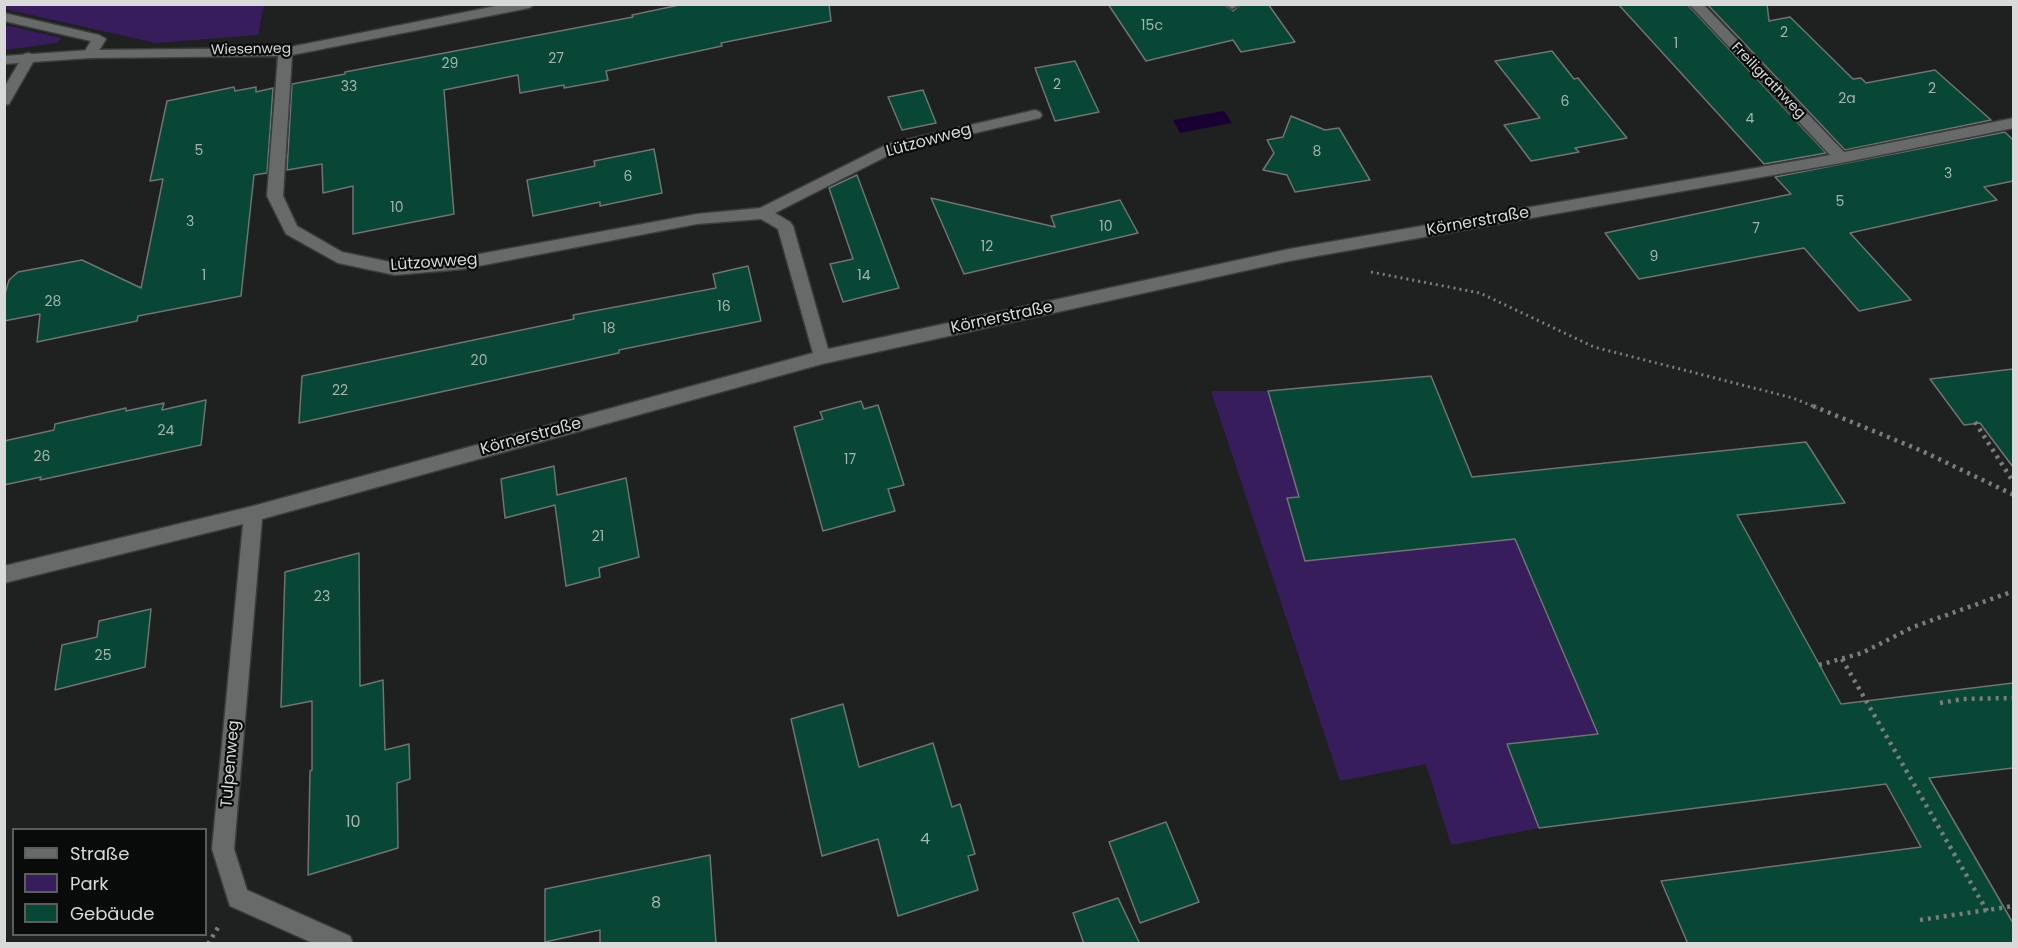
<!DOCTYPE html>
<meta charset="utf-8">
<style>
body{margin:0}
#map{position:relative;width:2018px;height:948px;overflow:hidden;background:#1e2120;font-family:Poppins,sans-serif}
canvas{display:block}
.frame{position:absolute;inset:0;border:6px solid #d8dad9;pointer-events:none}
.legend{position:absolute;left:12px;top:828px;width:195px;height:108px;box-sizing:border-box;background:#090a0a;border:2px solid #5c5d5d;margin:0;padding:8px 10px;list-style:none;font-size:18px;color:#d8dad9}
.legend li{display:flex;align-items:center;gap:12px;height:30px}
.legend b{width:30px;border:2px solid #5c5d5d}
</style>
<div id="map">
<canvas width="2018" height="948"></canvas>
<div class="frame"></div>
<ul class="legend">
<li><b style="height:8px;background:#676a69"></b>Straße</li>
<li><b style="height:16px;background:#381d5d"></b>Park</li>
<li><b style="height:16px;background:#084735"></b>Gebäude</li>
</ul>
</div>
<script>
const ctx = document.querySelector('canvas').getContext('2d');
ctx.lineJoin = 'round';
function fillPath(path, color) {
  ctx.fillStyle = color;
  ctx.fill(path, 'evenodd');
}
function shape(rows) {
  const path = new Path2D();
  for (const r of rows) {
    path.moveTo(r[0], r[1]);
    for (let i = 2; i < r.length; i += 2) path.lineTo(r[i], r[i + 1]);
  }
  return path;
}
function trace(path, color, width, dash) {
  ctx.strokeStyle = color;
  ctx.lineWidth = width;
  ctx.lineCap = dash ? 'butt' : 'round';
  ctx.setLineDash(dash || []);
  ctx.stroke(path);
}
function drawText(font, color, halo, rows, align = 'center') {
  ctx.font = font + ' Poppins,sans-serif';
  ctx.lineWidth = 4.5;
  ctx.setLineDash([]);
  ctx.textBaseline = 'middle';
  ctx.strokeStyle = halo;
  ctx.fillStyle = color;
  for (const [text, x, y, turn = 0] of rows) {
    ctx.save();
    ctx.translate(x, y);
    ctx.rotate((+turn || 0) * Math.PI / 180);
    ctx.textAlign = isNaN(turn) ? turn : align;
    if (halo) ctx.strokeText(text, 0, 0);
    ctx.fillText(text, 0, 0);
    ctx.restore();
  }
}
const green = shape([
 [5,4,264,4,264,5,258,35,156,43,5,9],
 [4,25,5,25,62,38,56,43,5,50],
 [1211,391,1267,391,1299,497,1287,498,1305,560,1515,539,1598,733,1508,744,1539,828,1451,845,1426,764,1340,781]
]);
const water = shape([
 [1224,111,1232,123,1180,133,1173,120]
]);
const building = shape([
 [684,4,829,4,831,21,721,43,722,46,606,71,608,80,564,88,564,85,520,93,518,75,444,90,454,214,353,234,353,186,323,193,322,164,287,170,292,84,345,74,345,72,633,17,632,15,684,4],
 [1108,4,1223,4,1233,11,1241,4,1268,4,1295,42,1241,52,1233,40,1146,61,1108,4],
 [1618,4,1687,4,1826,153,1764,164,1618,4],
 [1707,4,1767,4,1769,21,1790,17,1853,79,1861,78,1866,83,1935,70,1991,120,1845,150,1707,4],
 [1552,51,1574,79,1578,78,1627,138,1575,148,1579,152,1531,161,1504,125,1540,118,1495,61,1552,51],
 [1075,61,1099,112,1055,121,1035,68,1075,61],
 [234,87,235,91,256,87,256,92,273,88,267,173,254,175,241,296,138,316,137,321,37,342,40,314,4,321,4,297,9,280,18,272,82,260,141,288,163,179,150,181,167,101,234,87],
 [923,90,936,123,902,130,888,97,923,90],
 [1291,116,1325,130,1339,128,1370,180,1295,192,1287,175,1263,170,1274,153,1267,140,1283,137,1291,116],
 [2005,132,2013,140,2013,181,1984,187,1997,200,1850,233,1911,300,1859,311,1804,248,1639,279,1605,233,1791,194,1775,177,2005,132],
 [654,149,662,193,600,206,600,202,533,216,527,180,595,166,594,161,654,149],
 [857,175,899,288,843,302,830,264,853,259,829,188,857,175],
 [931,198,1055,227,1051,216,1120,200,1138,233,964,274,931,198],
 [748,266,761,321,619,350,619,353,299,423,302,376,574,319,573,315,716,288,713,274,748,266],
 [2013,369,2013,467,1980,423,1964,425,1930,379,2013,369],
 [1431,376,1472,477,1806,442,1845,503,1737,515,1841,704,2013,683,2013,768,1929,778,2013,923,2013,944,1688,944,1661,881,1921,847,1886,784,1539,828,1507,744,1598,734,1515,539,1305,561,1287,498,1299,497,1268,391,1431,376],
 [206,400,201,445,40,480,41,477,4,485,4,441,54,430,55,424,126,408,126,411,164,403,162,410,206,400],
 [861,401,864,409,878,405,904,485,888,489,895,511,823,531,794,427,823,419,820,412,861,401],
 [554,466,557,495,626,478,639,557,599,568,600,577,566,586,555,505,505,518,501,479,554,466],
 [359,553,360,686,383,680,385,750,409,744,410,779,397,783,398,848,308,875,310,771,312,770,312,701,281,707,285,572,359,553],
 [151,609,145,667,55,690,62,645,97,637,99,621,151,609],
 [843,704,859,767,933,743,952,807,960,804,975,854,968,856,978,890,898,916,878,839,822,856,791,719,843,704],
 [1166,822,1199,902,1140,923,1109,842,1166,822],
 [710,855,716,944,600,944,600,930,545,942,545,889,710,855],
 [1118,898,1140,944,1084,944,1073,913,1118,898]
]);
const pathFar1 = shape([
 [1371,272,1480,293,1594,347,1793,398,1817,408]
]);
const path = shape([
 [1813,406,1922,451,2014,495],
 [1975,422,2014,483],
 [1842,659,1987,911],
 [1819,665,1862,653,1913,627,2014,591],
 [1940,703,1963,699,2014,698],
 [1920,920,2014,906],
 [208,944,219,926]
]);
const service = shape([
 [4,13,99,35,106,39,95,57,90,58,83,54,91,41,4,21,4,13],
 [29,53,36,57,9,104,4,105,4,88,24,54,29,53]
]);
const minor = shape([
 [506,4,535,4,529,8,292,55,283,196,297,226,342,252,395,263,463,257,697,214,760,208,888,144,1035,110,1040,112,1042,115,1040,118,897,151,775,213,790,222,793,226,828,349,1289,249,1830,155,1689,4,1703,4,1844,152,2014,118,2014,128,1841,163,1289,261,822,364,262,519,234,849,247,890,350,936,353,944,315,944,230,906,212,849,243,524,4,583,4,566,253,506,813,353,778,229,761,219,697,224,463,269,395,275,338,263,286,234,267,196,278,56,90,58,4,64,4,56,90,50,285,48,506,4],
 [1225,4,1238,4,1239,5,1232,9,1225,4]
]);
const numberNames = [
 ["15c",1152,26],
 ["2",1784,33],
 ["1",1676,44],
 ["27",556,59],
 ["29",450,64],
 ["2",1057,85],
 ["33",349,87],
 ["2",1932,89],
 ["2a",1847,99],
 ["6",1565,102],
 ["4",1750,119],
 ["5",199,151],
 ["8",1317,152],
 ["3",1948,174],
 ["6",628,177],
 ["5",1840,202],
 ["10",397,208],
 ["3",190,222],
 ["10",1106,227],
 ["7",1756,229],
 ["12",987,247],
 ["9",1654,257],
 ["1",204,276],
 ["14",864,276],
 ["28",53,302],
 ["16",724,307],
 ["18",609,329],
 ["20",479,361],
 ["22",340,391],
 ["24",166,431],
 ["26",42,457],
 ["17",850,460],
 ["21",598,537],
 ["23",322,597],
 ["25",103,656]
];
const farStreetnames = [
 ["Wiesenweg",251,50,-1],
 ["Freiligrathweg",1768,81,46]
];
const streetNames = [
 ["Lützowweg",929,141,-15],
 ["Körnerstraße",1478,222,-10],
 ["Lützowweg",434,263,-4],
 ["Körnerstraße",1002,318,-12],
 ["Körnerstraße",531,437,-15],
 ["Tulpenweg",231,764,-85]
];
const nearNumbernames = [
 ["10",353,823],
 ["4",925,840],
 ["8",656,904]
];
fillPath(green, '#381d5d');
fillPath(water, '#190233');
fillPath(building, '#084735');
trace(building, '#707372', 1.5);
trace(service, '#3a3d3c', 3);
trace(minor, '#3a3d3c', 3);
trace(pathFar1, '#7b7d7c', 3, [2, 4]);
trace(path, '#7b7d7c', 4.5, [3, 5]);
fillPath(service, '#676a69');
fillPath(minor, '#676a69');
drawText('14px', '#a4b5b0', null, numberNames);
drawText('14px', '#d8dad9', '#090a0a', farStreetnames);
drawText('16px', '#d8dad9', '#090a0a', streetNames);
drawText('16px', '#a4b5b0', null, nearNumbernames);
</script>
